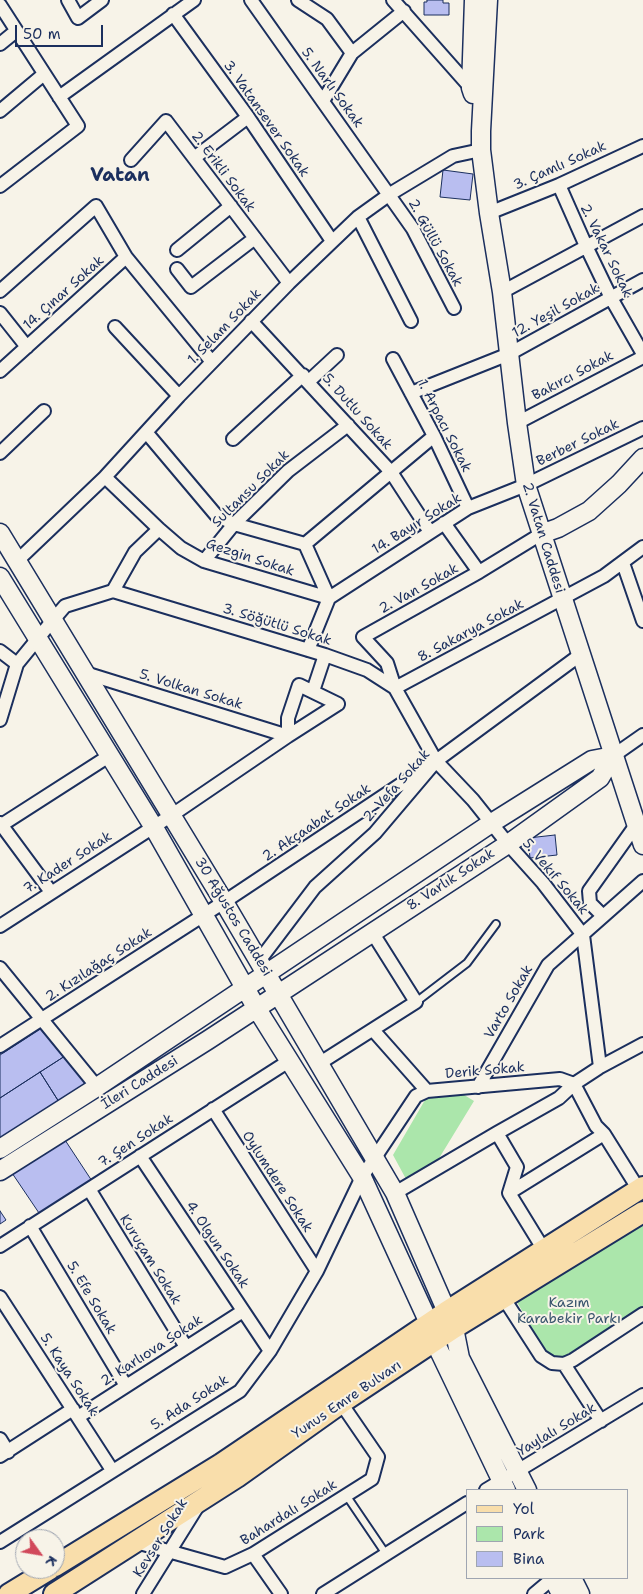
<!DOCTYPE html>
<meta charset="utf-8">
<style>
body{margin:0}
#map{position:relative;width:643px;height:1594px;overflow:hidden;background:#f7f3e8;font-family:"Shantell Sans",sans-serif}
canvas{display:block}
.legend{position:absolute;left:466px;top:1489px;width:162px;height:90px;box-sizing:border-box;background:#f7f3e8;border:1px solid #9fa5b1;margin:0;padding:6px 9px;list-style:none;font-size:15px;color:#1b2f5e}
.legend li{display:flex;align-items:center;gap:10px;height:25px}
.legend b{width:25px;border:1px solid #9fa5b1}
.north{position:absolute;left:15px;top:1529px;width:50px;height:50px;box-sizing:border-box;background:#f7f3e8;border:1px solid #9fa5b1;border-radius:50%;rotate:122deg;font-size:14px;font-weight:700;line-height:20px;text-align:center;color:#1b2f5e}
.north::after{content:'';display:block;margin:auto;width:18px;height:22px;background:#d1495b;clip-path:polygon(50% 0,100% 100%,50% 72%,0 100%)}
.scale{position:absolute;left:15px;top:25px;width:88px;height:22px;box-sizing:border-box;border:2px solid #1b2f5e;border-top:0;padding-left:6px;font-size:15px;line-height:18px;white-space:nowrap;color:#1b2f5e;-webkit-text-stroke:4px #f7f3e8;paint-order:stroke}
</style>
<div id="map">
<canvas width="643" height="1594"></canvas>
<ul class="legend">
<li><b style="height:6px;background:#f9deab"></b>Yol</li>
<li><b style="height:14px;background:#abe6ab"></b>Park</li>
<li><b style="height:14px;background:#b9bef0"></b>Bina</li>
</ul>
<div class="north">K</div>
<div class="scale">50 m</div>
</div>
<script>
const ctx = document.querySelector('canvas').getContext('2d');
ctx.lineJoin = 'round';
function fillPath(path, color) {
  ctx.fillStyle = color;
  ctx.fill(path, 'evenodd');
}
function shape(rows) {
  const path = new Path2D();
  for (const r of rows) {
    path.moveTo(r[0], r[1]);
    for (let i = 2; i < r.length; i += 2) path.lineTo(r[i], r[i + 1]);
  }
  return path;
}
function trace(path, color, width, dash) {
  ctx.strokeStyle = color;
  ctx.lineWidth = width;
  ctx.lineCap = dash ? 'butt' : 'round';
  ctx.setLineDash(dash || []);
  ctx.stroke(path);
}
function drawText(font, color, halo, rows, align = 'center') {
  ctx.font = font + ' "Shantell Sans",sans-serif';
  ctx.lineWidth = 4;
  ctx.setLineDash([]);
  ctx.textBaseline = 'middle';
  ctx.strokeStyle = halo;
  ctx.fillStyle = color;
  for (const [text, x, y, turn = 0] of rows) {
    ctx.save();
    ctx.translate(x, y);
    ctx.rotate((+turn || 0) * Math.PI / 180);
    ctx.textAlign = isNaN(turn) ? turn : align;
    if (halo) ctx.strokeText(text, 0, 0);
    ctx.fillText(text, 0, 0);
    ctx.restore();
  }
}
const green = shape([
 [461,1093,474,1101,438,1160,406,1179,393,1155,425,1100,434,1094],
 [643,1223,643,1306,565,1356,554,1357,545,1351,517,1302]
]);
const building = shape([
 [427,0,443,0,443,3,449,3,449,15,424,15,424,2,427,2,427,0],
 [443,170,473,174,470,200,440,197,443,170],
 [555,835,557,855,530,858,528,838,555,835],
 [40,1029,65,1056,0,1098,0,1055,40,1029],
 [65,1056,87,1084,59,1102,40,1072,65,1056],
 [40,1072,59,1102,0,1139,0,1098,40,1072],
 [65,1140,92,1181,39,1213,12,1173,65,1140],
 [0,1211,6,1220,0,1224,0,1211]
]);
const lane = shape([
 [416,1002,467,963,496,924],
 [346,1495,386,1554]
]);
const street = shape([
 [68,0,78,18,102,0],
 [251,0,413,229,454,308],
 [298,0,327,19,352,53],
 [393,0,471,88],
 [0,5,78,126,0,186],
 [173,14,248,117,332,241],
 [0,44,16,31],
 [59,97,194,0],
 [323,101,352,53,404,11],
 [0,111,44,74],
 [194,158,248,117],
 [131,160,166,121,289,283],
 [559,185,586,246,611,298,643,354],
 [489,213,559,185,643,146],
 [358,217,411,321],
 [177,250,231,206],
 [177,269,191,287,255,238],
 [0,291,96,206,126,257,212,362],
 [502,292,643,216],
 [0,313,27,347],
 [251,321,391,472,430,532],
 [115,327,179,396],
 [393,359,434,436,468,508],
 [0,371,126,257],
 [309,381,337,355],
 [411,393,509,354,643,280],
 [517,423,643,357],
 [146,432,216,515,234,524,305,544,329,598,468,508,526,485,643,428],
 [233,439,303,375],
 [0,453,44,411],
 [105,477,159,529,181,548,204,561,329,598,308,650],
 [444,523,479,572],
 [541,534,479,572,363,637,387,663,395,688,604,576,643,547],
 [305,544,434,436],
 [17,561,105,477,179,396,289,283,358,217,390,194,453,156,481,150],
 [204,561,234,524,288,471,348,425],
 [623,563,643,621],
 [113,591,135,552,159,529],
 [0,651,17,664],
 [85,673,288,736,288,718,299,685,338,704],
 [313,691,325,655],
 [0,720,17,664,53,620,65,606,113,591,325,655,367,670,395,688,436,761,473,800,508,844,543,883,583,935,600,1067],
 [613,756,643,735],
 [0,823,51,892],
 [0,826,109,756],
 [603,916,590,903,589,891,636,825],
 [0,926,172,815,288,736,338,704],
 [259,961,315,887,375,833,436,761,580,655],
 [0,968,97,1087],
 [373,1030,427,1091],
 [0,1046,224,902,436,761],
 [320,1063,416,1002,372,932],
 [478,1087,548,965,643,881],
 [213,1109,317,1271],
 [497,1133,517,1167,509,1193,544,1250],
 [140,1156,270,1351],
 [89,1189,186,1347],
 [395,1193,497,1133,559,1098,574,1084,596,1126,604,1134,639,1190],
 [509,1193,604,1134],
 [30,1226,126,1386],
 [0,1246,289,1061],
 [0,1297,112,1470],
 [503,1297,541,1356,552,1363,564,1364,573,1360,643,1314],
 [564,1364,601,1421],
 [78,1417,243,1311],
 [0,1439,8,1452],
 [0,1456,73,1409],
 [486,1490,643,1395],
 [0,1542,240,1391,270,1351,317,1271,362,1177,416,1096,427,1091,560,1079,574,1084,600,1067,643,1044],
 [136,1542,225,1567,253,1554,372,1479,378,1457,341,1403],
 [253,1554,281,1594],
 [143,1594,199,1504],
 [323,1594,467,1503],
 [534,1594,553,1578]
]);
const secondary = shape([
 [488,0,481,131,481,150,489,213,502,292,517,423,526,485,643,845],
 [473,94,471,88,474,0],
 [0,533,224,902,395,1193,454,1328,460,1358,527,1490],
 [541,534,558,528,589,511,619,484,643,458],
 [0,577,153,826,257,1009,362,1177,429,1323,435,1342,506,1490],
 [0,1149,97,1087,490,824,592,760,613,756],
 [0,1171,208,1040,508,844,600,778,613,756],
 [553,1578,561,1594],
 [572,1578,580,1594]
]);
const primary = shape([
 [55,1566,221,1464,446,1312,643,1187],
 [9,1594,50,1569],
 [54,1594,237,1477,341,1403,454,1328,643,1212]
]);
const streetNames = [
 ["5. Narlı Sokak",332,88,54],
 ["3. Vatansever Sokak",266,119,55],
 ["3. Çamlı Sokak",560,166,-24],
 ["2. Erikli Sokak",223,172,53],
 ["2. Güllü Sokak",435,243,61],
 ["2. Vakar Sokak",606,251,64],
 ["14. Çınar Sokak",64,293,-42],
 ["12. Yeşil Sokak",556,311,-29],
 ["1. Selam Sokak",225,327,-46],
 ["Bakırcı Sokak",573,376,-28],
 ["5. Dutlu Sokak",357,412,48],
 ["1. Arpacı Sokak",444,426,63],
 ["Berber Sokak",578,443,-26],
 ["Sultansu Sokak",251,489,-45],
 ["14. Bayır Sokak",417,524,-32],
 ["2. Vatan Caddesi",543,538,73],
 ["Gezgin Sokak",250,558,18],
 ["2. Van Sokak",419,589,-29],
 ["3. Söğütlü Sokak",277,625,17],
 ["8. Sakarya Sokak",471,631,-28],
 ["5. Volkan Sokak",191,690,17],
 ["2. Vefa Sokak",397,786,-48],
 ["2. Akçaabat Sokak",317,823,-34],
 ["7. Kader Sokak",68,863,-33],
 ["5. Vekıf Sokak",555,877,50],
 ["8. Varlık Sokak",451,880,-33],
 ["30 Ağustos Caddesi",233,917,59],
 ["2. Kızılağaç Sokak",99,965,-33],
 ["Varto Sokak",509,1002,-60],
 ["Derik Sokak",485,1071,-5],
 ["İleri Caddesi",140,1083,-32],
 ["7. Şen Sokak",136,1141,-33],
 ["Oylumdere Sokak",277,1182,57],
 ["4. Olgun Sokak",217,1245,56],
 ["Kuruçam Sokak",150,1260,58],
 ["5. Efe Sokak",91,1298,59],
 ["2. Karlıova Sokak",152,1351,-33],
 ["5. Kaya Sokak",69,1375,57],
 ["Yunus Emre Bulvarı",347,1400,-34],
 ["5. Ada Sokak",190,1403,-33],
 ["Yaylalı Sokak",557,1430,-31],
 ["Bahardalı Sokak",289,1513,-32],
 ["Kevser Sokak",161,1538,-58]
];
const parkNames = [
 ["Kazım",569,1303],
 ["Karabekir Parkı",569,1319]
];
const districtNames = [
 ["Vatan",120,176]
];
fillPath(green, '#abe6ab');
fillPath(building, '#b9bef0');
trace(building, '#1b2f5e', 1);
trace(lane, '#1b2f5e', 10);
trace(street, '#1b2f5e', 16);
trace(secondary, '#1b2f5e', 21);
trace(primary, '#1b2f5e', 24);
trace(lane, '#f7f3e8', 6);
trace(street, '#f7f3e8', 12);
trace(secondary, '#f7f3e8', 18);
trace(primary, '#f9deab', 20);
drawText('14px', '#1b2f5e', '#f7f3e8', streetNames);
drawText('14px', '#38546d', '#f7f3e8', parkNames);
drawText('bold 19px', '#1b2f5e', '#f7f3e8', districtNames);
</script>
